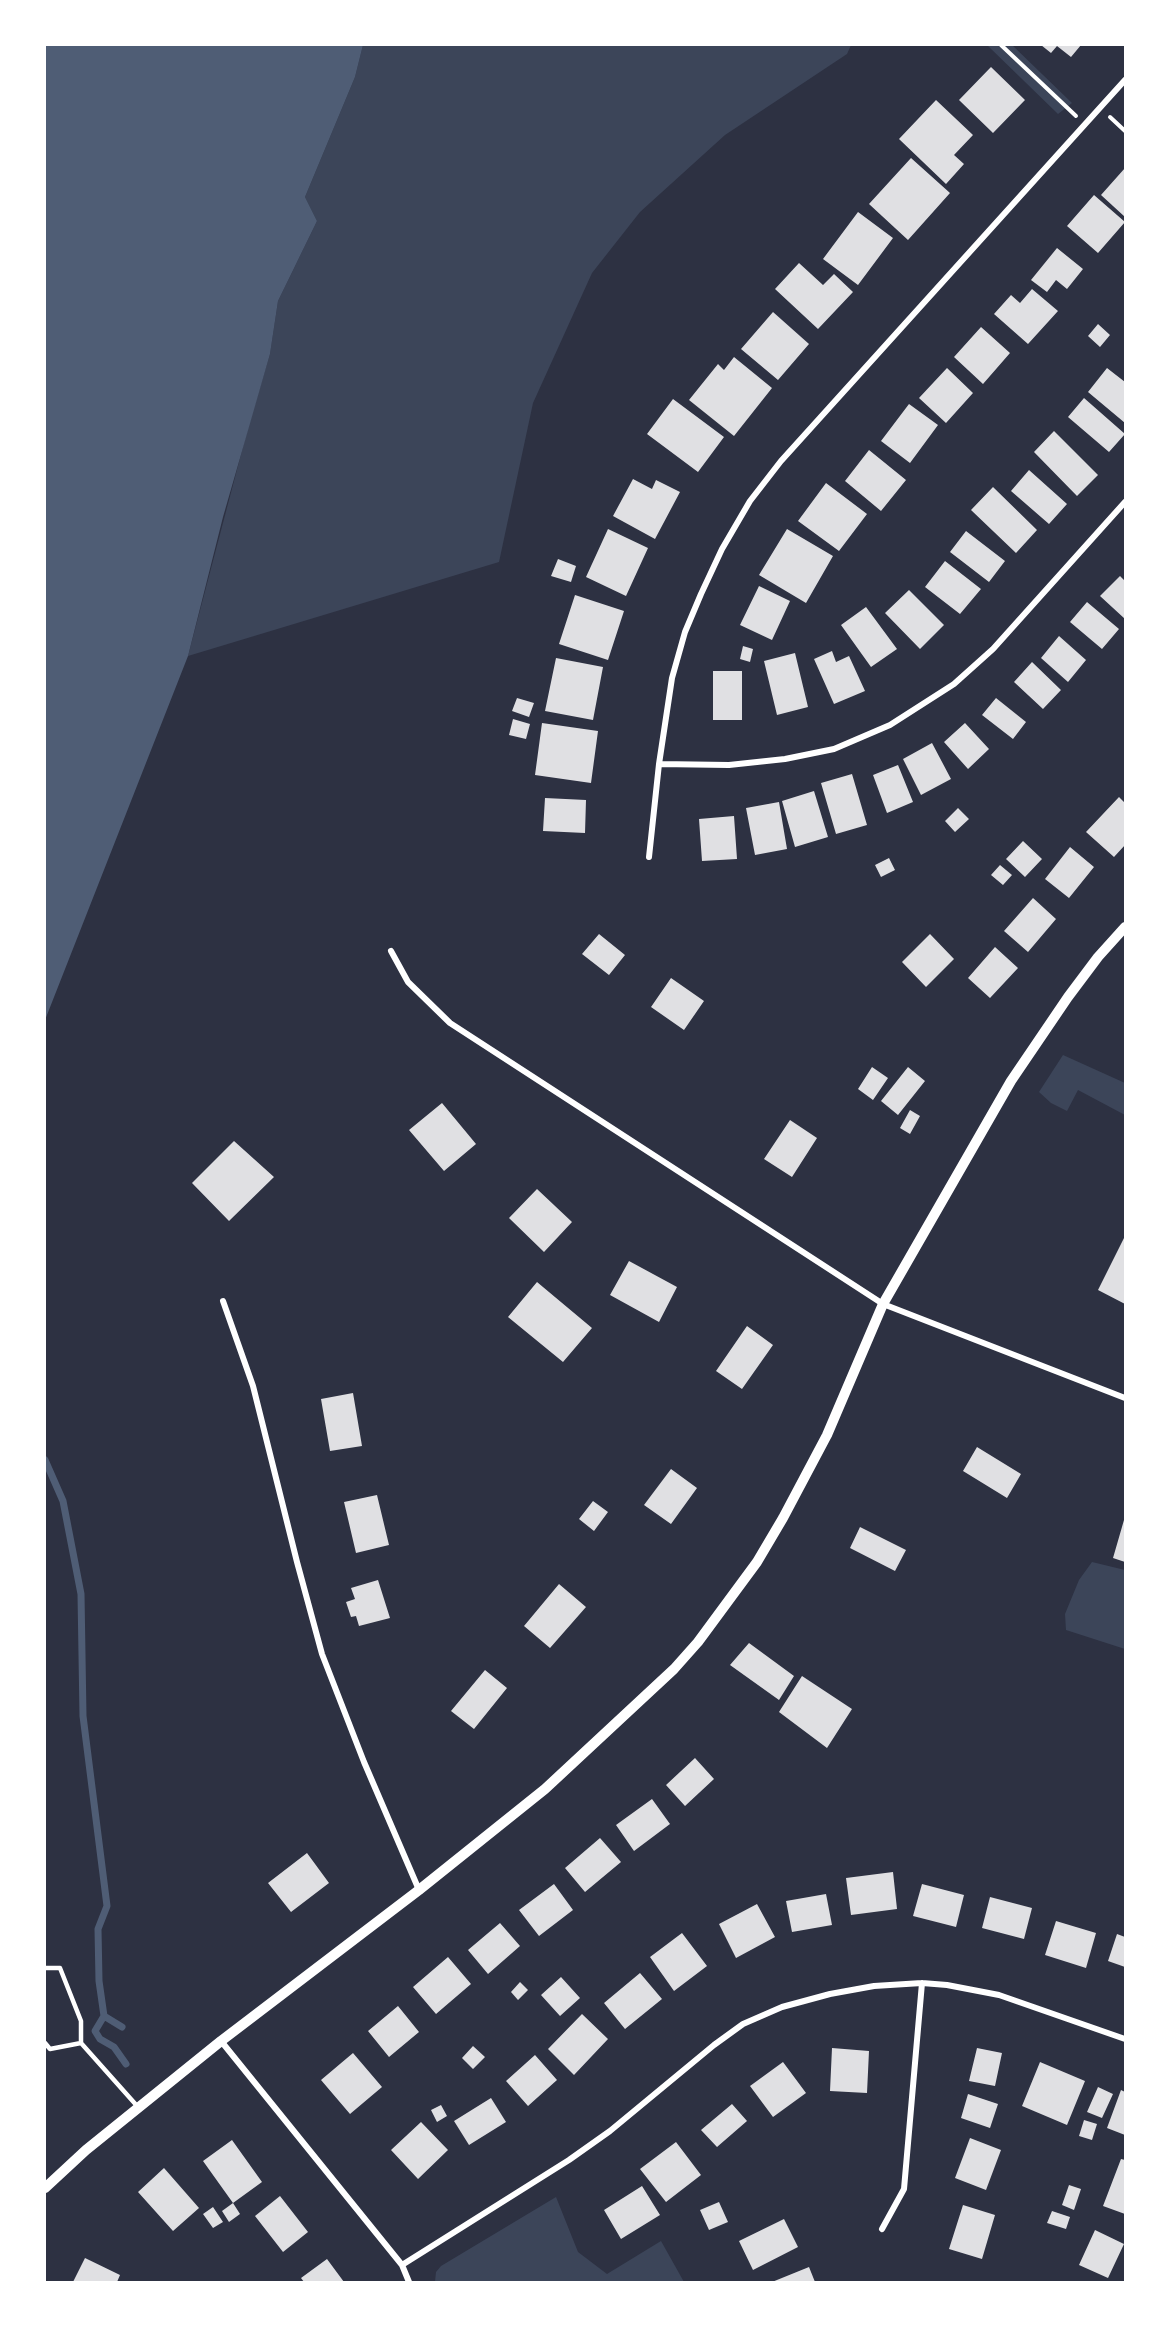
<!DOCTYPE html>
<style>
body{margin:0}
#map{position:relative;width:1170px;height:2327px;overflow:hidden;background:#2d3142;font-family:"Libre Baskerville",serif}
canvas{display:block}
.frame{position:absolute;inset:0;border:46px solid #fff;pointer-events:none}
</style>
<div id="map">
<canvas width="1170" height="2327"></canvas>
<div class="frame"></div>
</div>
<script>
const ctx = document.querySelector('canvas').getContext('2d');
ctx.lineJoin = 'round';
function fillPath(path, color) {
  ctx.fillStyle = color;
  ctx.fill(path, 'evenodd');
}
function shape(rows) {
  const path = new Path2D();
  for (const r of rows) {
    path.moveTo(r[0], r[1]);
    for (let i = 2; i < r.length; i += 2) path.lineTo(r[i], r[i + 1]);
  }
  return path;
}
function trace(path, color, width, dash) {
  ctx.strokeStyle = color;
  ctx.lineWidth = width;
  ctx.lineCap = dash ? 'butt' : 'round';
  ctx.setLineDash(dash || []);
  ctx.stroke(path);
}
const green = shape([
 [363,45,851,45,847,54,725,135,640,212,592,273,533,403,499,562,188,656,249,424,270,354,278,301,317,221,305,197,355,77],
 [987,45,1012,45,1072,103,1058,114],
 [1063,1055,1125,1083,1125,1115,1078,1090,1067,1111,1051,1103,1039,1092],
 [1092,1562,1125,1570,1125,1649,1066,1630,1065,1614,1079,1580],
 [556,2197,578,2252,607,2274,661,2241,684,2282,435,2282,436,2272,441,2266]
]);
const water = shape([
 [45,45,363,45,355,77,305,197,317,221,278,301,270,354,223,517,188,656,45,1020]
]);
const stream = shape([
 [45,1460,63,1501,81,1594,83,1716,107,1906,98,1929,99,1981,104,2016,122,2027],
 [104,2016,95,2031,100,2039,114,2047,126,2064]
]);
const building = shape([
 [1041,45,1081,45,1071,57,1057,46,1051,53],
 [991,67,1025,100,993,133,959,100],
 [936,100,973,135,954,155,964,164,946,184,899,139],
 [911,158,950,193,908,240,869,204],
 [1125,168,1125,217,1101,195],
 [1094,195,1125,222,1098,253,1067,226],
 [858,212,893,238,858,285,823,259],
 [1057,248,1083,269,1067,289,1056,280,1047,292,1031,280],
 [799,263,823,285,834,274,853,292,818,329,775,289],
 [1032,289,1058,311,1028,344,994,314,1011,295,1020,303],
 [773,312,809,344,778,380,741,349],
 [1098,324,1110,335,1100,347,1088,336],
 [981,327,1010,353,983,384,954,357],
 [734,357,772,388,734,436,689,400,718,364,724,370],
 [947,368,973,393,946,423,919,398],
 [1107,368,1125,382,1125,423,1088,392],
 [1084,398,1125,434,1109,452,1068,417],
 [673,399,724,437,698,472,647,434],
 [909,404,938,425,910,463,881,441],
 [1054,431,1098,475,1077,496,1034,452],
 [869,450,906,480,881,511,845,481],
 [1029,470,1067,504,1049,524,1011,491],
 [633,479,652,489,656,480,680,492,655,539,613,516],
 [826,483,867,514,839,551,798,521],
 [993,487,1037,530,1016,553,971,510],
 [608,529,648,548,626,596,586,577],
 [787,529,833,556,806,603,759,575],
 [966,531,1005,561,989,582,950,552],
 [558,559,576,566,571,582,551,576],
 [945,561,981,589,960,614,925,587],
 [1120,576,1125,581,1125,619,1100,596],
 [759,586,790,601,772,640,740,625],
 [909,590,944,625,920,649,885,613],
 [575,595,624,611,608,660,559,644],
 [1087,602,1119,629,1102,649,1070,622],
 [866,607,897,649,871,667,841,625],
 [1059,636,1086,660,1068,682,1041,658],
 [743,646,753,649,750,662,740,659],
 [832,651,836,662,849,656,865,691,834,704,814,659],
 [795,653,808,707,777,715,764,661],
 [556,658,603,667,593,720,545,711],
 [1032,662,1061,690,1043,709,1014,682],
 [713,671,742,671,742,720,713,720],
 [517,698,534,703,529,717,512,711],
 [996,698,1026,722,1013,739,982,715],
 [513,719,530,724,526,739,509,735],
 [542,723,598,731,591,783,535,775],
 [965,723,989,749,968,769,944,742],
 [932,743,951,779,921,795,903,759],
 [898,765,913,802,887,813,873,775],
 [852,774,867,825,836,834,821,783],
 [814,791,828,837,795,847,782,801],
 [1119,797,1125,803,1125,845,1114,857,1086,832],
 [545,798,586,800,585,833,543,831],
 [779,802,787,849,755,855,746,808],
 [958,808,969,819,955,832,945,821],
 [734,816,737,859,702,861,699,819],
 [1023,841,1042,859,1025,877,1006,859],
 [1070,847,1094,867,1069,898,1045,879],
 [889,858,895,870,881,877,875,865],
 [1000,865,1012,875,1003,885,991,875],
 [1033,898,1056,919,1028,952,1004,931],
 [599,934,625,955,609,975,582,954],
 [930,934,954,959,926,987,902,962],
 [995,947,1018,968,990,998,968,978],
 [671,978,704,1001,684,1030,651,1007],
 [872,1067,888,1078,873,1100,858,1089],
 [908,1067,925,1081,898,1115,881,1101],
 [442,1103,476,1144,444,1171,409,1130],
 [910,1110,920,1116,910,1134,900,1128],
 [790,1120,817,1138,792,1177,764,1159],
 [234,1141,274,1177,229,1221,192,1183],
 [537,1189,572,1222,544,1252,509,1218],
 [1125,1236,1125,1304,1098,1290],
 [629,1261,677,1287,659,1322,610,1295],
 [537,1282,592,1328,563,1362,508,1317],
 [747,1326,773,1345,742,1389,716,1371],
 [353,1393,362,1446,330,1451,321,1399],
 [977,1447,1021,1474,1007,1498,963,1471],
 [671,1469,697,1488,671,1524,644,1505],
 [377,1495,389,1545,356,1553,344,1502],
 [593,1501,608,1512,594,1531,579,1519],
 [1124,1520,1125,1520,1125,1562,1113,1558],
 [860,1527,906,1550,895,1571,850,1548],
 [378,1580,390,1618,359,1626,356,1616,351,1617,346,1602,355,1599,351,1588],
 [559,1584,586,1607,550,1648,524,1626],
 [749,1643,794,1676,779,1700,730,1665],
 [485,1670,507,1688,474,1729,451,1711],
 [802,1676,852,1709,827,1748,779,1712],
 [695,1758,714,1779,685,1806,666,1785],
 [652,1799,670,1824,634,1851,616,1825],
 [600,1838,621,1862,585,1892,565,1868],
 [307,1853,329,1883,291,1912,268,1883],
 [893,1872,897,1909,851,1915,846,1878],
 [554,1884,573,1910,539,1936,519,1910],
 [922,1884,964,1895,956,1927,913,1916],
 [826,1894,832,1925,792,1932,786,1901],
 [990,1897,1032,1908,1024,1939,982,1928],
 [757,1904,775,1937,736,1958,719,1924],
 [1056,1921,1096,1933,1086,1968,1045,1955],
 [500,1923,520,1946,488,1974,468,1950],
 [682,1933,707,1966,674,1991,650,1957],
 [1117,1934,1125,1937,1125,1967,1108,1961],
 [448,1957,471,1984,436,2014,413,1987],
 [640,1973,662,1999,625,2029,604,2003],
 [561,1977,580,1998,560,2016,541,1995],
 [520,1982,528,1990,518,2000,511,1992],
 [398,2006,419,2032,389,2057,368,2031],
 [582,2014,608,2039,574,2075,548,2049],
 [473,2046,485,2057,473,2069,462,2058],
 [832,2048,869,2051,867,2093,830,2091],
 [977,2048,1002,2053,995,2086,969,2081],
 [353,2053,382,2087,350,2114,321,2080],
 [535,2055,557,2080,528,2106,506,2081],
 [783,2062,806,2093,773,2117,750,2086],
 [1040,2062,1085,2081,1067,2125,1022,2106],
 [1098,2087,1113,2094,1102,2118,1087,2112],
 [1121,2090,1125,2092,1125,2135,1107,2128],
 [968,2094,998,2104,990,2128,961,2118],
 [491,2098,506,2122,469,2145,454,2121],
 [732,2104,747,2121,717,2147,701,2130],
 [441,2105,447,2116,437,2122,431,2110],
 [1084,2120,1097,2124,1092,2140,1079,2136],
 [421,2122,448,2150,418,2179,391,2150],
 [970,2138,1001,2150,986,2190,955,2178],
 [232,2140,262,2182,233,2203,203,2161],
 [676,2142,701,2175,666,2202,640,2169],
 [1121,2159,1125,2160,1125,2214,1103,2206],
 [164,2168,199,2208,173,2231,138,2192],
 [1069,2185,1081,2189,1074,2210,1062,2205],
 [642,2186,660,2215,621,2239,604,2210],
 [280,2196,308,2232,283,2252,255,2216],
 [719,2202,728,2222,709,2230,700,2210],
 [233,2203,240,2214,229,2222,222,2211],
 [963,2205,995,2215,982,2259,949,2249],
 [213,2207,223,2222,213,2228,203,2214],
 [1052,2211,1070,2217,1066,2229,1047,2223],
 [784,2219,798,2247,753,2270,739,2241],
 [1095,2230,1124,2244,1108,2278,1079,2265],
 [85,2258,120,2275,117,2282,73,2282],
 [327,2259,344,2282,304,2282,301,2278],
 [809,2267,815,2282,772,2282]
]);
const path = shape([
 [1001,45,1076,116],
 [1110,117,1125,131]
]);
const service = shape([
 [45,1968,60,1968,81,2021,81,2043,138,2107],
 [45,2043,50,2049,81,2043]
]);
const minor = shape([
 [659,764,729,765,785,759,834,749,890,725,954,684,993,649,1125,502],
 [649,857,659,764,672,678,685,632,701,594,722,549,750,501,781,461,1125,80],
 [391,951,408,982,450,1023,883,1304,1125,1398],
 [223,1301,253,1386,297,1562,322,1654,364,1762,419,1890],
 [221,2041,402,2265,409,2282],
 [882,2229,904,2189,922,1983],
 [402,2265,569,2160,610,2131,714,2045,743,2024,782,2007,830,1994,874,1986,922,1983,947,1985,999,1995,1125,2039]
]);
const tertiary = shape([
 [45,2188,86,2150,221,2041,419,1890,545,1789,674,1669,698,1642,757,1562,783,1518,827,1435,883,1304,1011,1081,1068,997,1098,957,1125,927]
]);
fillPath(green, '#3c4559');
fillPath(water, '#4f5d75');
trace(stream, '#4f5d75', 7);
fillPath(building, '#e0e0e3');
trace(path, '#fff', 4);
trace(service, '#fff', 4.5);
trace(minor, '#fff', 6);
trace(tertiary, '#fff', 10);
</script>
